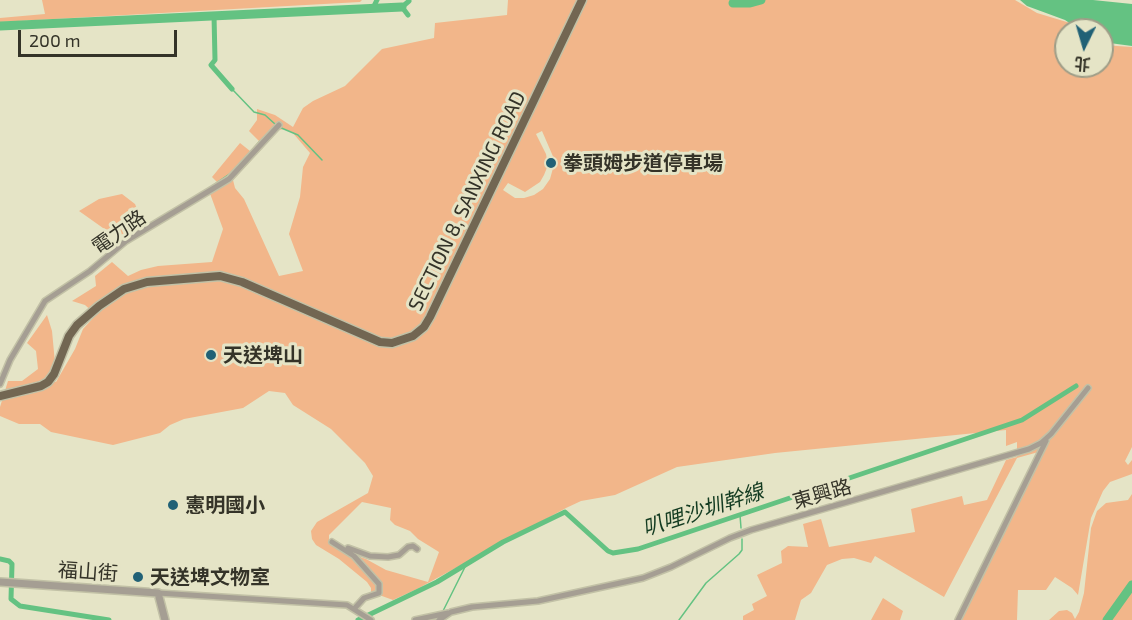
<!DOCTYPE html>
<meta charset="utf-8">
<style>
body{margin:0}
#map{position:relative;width:1132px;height:620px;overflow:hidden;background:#e5e4c6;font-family:"Exo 2","Noto Sans TC",sans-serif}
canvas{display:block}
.north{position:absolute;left:1054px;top:18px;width:60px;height:60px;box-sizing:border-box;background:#e5e4c6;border:2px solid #9e9d87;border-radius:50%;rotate:185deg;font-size:16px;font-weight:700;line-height:24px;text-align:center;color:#343328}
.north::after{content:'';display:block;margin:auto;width:21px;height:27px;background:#216176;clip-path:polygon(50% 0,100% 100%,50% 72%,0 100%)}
.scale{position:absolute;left:18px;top:30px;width:159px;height:27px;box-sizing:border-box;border:3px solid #343328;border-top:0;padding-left:8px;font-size:18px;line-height:21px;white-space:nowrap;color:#343328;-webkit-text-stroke:4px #e5e4c6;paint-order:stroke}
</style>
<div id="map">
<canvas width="1132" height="620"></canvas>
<div class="north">北</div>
<div class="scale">200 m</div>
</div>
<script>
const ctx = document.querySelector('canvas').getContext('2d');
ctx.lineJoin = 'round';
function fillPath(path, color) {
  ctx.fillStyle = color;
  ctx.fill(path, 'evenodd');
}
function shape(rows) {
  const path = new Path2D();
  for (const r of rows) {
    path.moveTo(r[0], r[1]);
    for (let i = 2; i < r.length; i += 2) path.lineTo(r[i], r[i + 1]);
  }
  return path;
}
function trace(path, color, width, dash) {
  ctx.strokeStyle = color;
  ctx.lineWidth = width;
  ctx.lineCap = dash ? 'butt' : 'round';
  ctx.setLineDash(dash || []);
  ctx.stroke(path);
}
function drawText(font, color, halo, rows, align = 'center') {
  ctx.font = font + ' "Exo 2","Noto Sans TC",sans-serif';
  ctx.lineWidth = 6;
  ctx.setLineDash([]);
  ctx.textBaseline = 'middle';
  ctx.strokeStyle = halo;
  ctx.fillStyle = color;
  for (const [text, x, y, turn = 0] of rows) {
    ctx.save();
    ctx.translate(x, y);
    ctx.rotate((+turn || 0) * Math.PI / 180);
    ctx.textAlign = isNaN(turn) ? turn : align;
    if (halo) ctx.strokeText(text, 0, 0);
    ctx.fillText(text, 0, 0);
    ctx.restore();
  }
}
const green = shape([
 [42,0,362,0,360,2,0,22,0,18,45,14],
 [508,0,1015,0,1037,13,1070,23,1076,30,1066,30,1066,66,1102,66,1102,45,1132,47,1132,447,1125,461,1128,465,1132,460,1132,474,1110,482,1103,491,1091,518,1078,595,1072,588,1055,577,1046,590,1018,590,1017,620,956,620,1042,451,1017,458,944,597,875,556,871,563,854,558,842,559,827,565,811,593,801,600,795,620,743,620,743,616,754,610,752,604,767,596,757,575,782,563,781,551,788,546,808,547,803,524,821,519,829,547,915,532,911,509,962,496,964,505,987,500,1006,460,1017,457,1017,442,1006,446,1006,430,775,453,677,467,615,495,581,501,566,508,417,589,393,600,371,592,371,588,367,582,339,559,316,545,312,539,311,531,317,522,368,493,373,476,365,463,331,429,293,405,285,393,269,391,243,408,184,419,170,425,160,433,113,445,51,432,40,424,19,424,0,416,0,407,8,381,22,381,38,369,36,351,27,343,47,315,52,331,55,363,50,379,56,382,75,349,83,329,96,315,85,305,72,301,96,286,95,276,112,262,128,276,141,270,158,266,212,262,223,229,208,188,217,182,212,177,240,143,250,151,259,141,249,131,257,120,257,109,275,115,293,127,303,108,313,101,345,86,382,49,434,38,435,23,507,15],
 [284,129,292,132,310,153,303,167,300,197,289,234,303,271,279,276,244,199,235,188,233,180,279,130],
 [542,131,555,161,550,179,543,189,534,195,524,198,515,198,503,190,508,183,525,192,540,182,544,175,548,165,546,154,536,134],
 [362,502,391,508,390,520,395,525,410,531,418,539,439,552,428,582,386,570,366,559,338,549,329,542,329,535],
 [122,194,135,204,144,226,127,237,103,228,79,211,99,199],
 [1132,494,1132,620,1049,620,1059,611,1067,610,1072,613,1075,619,1079,612,1084,593,1091,528,1097,511,1106,503,1128,500],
 [883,598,903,611,900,620,871,620]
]);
const water = shape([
 [1020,0,1093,0,1132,4,1132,46,1102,42,1102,30,1080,30,1065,20,1027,6]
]);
const stream = shape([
 [735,0,736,3],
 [232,89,254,112,265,115,275,124],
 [279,127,298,135,322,160],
 [253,149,260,141],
 [206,190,231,173],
 [136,232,142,228],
 [740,515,741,528],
 [443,611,467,563],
 [679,620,706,583,739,554,742,550,742,539]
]);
const canal = shape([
 [402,7,408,15],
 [402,7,409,1],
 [373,8,377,0],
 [214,15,215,60,211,65,232,89],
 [0,559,9,561,12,564,11,599,20,606,109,620],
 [358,620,437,582,503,542,565,512,608,551,613,553,638,549,1022,420,1076,386]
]);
const river = shape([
 [733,3,750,3,761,0],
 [0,26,402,7],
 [1107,620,1132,585]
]);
const minor = shape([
 [0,384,10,360,45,301,90,271,126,241,229,179,279,125],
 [332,542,354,556,379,584,379,593,364,598,354,609],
 [348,548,370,556,388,557,399,555,408,547,413,546,417,549],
 [158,593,347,605,371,620],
 [415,620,448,613],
 [439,620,451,612,472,607,538,601,643,578,671,567,730,538,751,530,1029,449,1041,443,1051,434,1088,388],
 [958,620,1046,441]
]);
const tertiary = shape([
 [0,582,158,593,165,620]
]);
const primary = shape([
 [0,396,41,386,48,382,54,374,69,336,77,325,99,306,124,289,147,282,220,276,242,282,380,342,392,343,413,336,424,327,430,317,582,0]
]);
const markers = [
 [551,163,6,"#216176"],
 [211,355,6,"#216176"],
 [173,505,6,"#216176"],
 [138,577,6,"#216176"]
];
const poiNames = [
 ["拳頭姆步道停車場",563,163],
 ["天送埤山",223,355],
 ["憲明國小",185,505],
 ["天送埤文物室",150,577]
];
const streetNames = [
 ["SECTION 8, SANXING ROAD",467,201,-64],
 ["電力路",119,232,-35],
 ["東興路",822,494,-16],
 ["福山街",88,572,4]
];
const waterNames = [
 ["叭哩沙圳幹線",703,510,-18]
];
fillPath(green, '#f2b68a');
fillPath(water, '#64c282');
trace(stream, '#64c282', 1.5);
trace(canal, '#64c282', 5);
trace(river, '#64c282', 9);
trace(minor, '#c2c1a6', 8);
trace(tertiary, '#c2c1a6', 10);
trace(primary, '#c2c1a6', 11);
trace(minor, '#a59e93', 5);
trace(tertiary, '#a59e93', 7);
trace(primary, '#726652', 8);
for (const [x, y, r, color] of markers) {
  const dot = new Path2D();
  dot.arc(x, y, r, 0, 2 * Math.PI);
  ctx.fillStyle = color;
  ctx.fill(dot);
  trace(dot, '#e5e4c6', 2);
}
drawText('bold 20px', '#343328', '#e5e4c6', poiNames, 'left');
drawText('20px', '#343328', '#e5e4c6', streetNames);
drawText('italic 21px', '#133b21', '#e5e4c6', waterNames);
</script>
